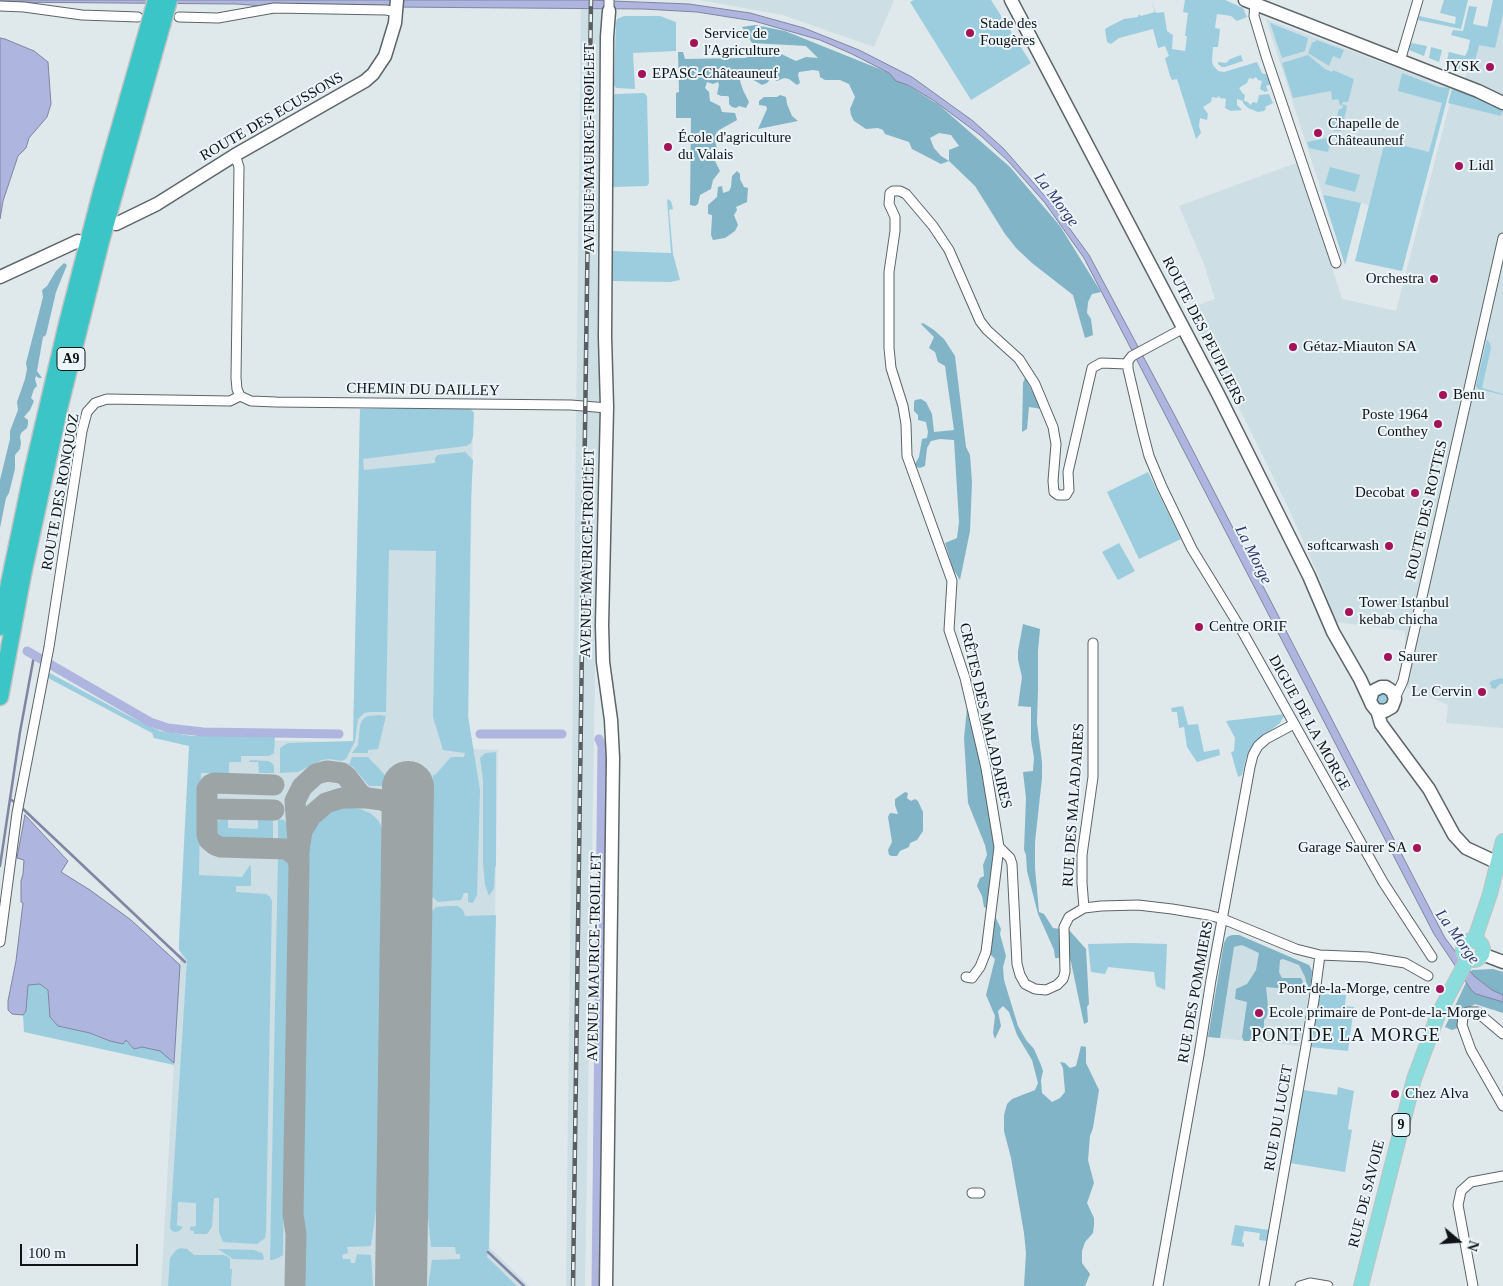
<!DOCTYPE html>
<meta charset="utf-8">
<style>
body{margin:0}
#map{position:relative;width:1503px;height:1286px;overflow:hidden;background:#dfe8eb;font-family:Georgia,serif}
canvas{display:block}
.north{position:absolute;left:1433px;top:1216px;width:50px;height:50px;-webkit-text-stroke:4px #ecf5f9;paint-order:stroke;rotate:108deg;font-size:14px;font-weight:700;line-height:20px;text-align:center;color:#111415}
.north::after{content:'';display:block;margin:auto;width:18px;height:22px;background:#111415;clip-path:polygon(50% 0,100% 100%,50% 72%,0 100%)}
.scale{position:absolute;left:20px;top:1244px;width:118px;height:22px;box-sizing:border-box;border:2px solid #111415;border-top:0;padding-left:6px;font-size:15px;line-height:18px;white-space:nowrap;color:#111415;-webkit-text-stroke:4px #ecf5f9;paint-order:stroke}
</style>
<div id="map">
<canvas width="1503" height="1286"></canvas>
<div class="north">N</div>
<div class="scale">100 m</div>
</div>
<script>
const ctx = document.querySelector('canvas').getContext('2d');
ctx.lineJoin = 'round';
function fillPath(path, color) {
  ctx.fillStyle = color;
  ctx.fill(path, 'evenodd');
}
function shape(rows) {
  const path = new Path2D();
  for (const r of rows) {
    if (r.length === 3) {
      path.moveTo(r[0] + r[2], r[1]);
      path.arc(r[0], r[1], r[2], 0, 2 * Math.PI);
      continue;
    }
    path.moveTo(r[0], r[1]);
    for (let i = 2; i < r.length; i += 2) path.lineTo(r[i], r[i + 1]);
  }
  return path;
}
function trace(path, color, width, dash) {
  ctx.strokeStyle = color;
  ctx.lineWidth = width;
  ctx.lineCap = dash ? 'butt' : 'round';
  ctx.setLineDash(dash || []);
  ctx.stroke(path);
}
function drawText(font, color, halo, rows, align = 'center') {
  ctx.font = font + ' Georgia,serif';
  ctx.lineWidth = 4;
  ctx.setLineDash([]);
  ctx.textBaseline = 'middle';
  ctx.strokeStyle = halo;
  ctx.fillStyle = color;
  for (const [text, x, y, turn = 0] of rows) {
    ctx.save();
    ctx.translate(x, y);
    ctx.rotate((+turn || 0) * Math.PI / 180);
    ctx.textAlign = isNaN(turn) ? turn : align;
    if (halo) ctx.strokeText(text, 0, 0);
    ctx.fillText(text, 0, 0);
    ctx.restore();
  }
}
const built = shape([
 [566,0,603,0,603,178,585,1286,566,1286,581,5],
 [699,0,894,0,874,47,783,15],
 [1503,0,1503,728,1446,723,1448,705,1405,686,1405,631,1336,622,1321,581,1288,507,1243,416,1187,309,1215,299,1204,264,1179,206,1299,162,1342,299,1396,311,1452,95,1465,79,1475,37,1490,40],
 [1266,19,1450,88,1425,184,1377,172,1369,205,1325,195,1323,196],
 [360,409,473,410,468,749,498,750,489,1247,529,1286,161,1286,193,739,353,742],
 [1232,935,1239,935,1309,965,1311,968,1312,974,1300,1046,1208,1037,1224,943,1227,937]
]);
const green = shape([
 [914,0,991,0,1031,63,971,100,910,2],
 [1151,0,1156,13,1164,12,1167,31,1173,35,1172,49,1185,51,1187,36,1185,36,1188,13,1183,12,1185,0,1225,0,1243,8,1247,17,1237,21,1231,16,1217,14,1215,28,1220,29,1218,47,1213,47,1212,61,1213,65,1218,71,1224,72,1257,62,1262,73,1268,75,1271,84,1266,86,1268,91,1265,92,1260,89,1262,81,1258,80,1256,77,1253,79,1249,78,1247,83,1239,88,1243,94,1245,95,1244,101,1248,102,1250,105,1253,102,1257,103,1259,95,1269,94,1273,103,1265,107,1266,109,1264,111,1258,112,1248,108,1243,103,1243,101,1237,99,1237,105,1242,110,1231,111,1225,108,1226,99,1220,98,1219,96,1217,98,1212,97,1211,102,1203,107,1208,114,1207,120,1200,118,1199,126,1201,133,1196,139,1177,79,1172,80,1170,76,1165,58,1169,56,1165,46,1158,48,1153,29,1119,38,1111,44,1107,42,1105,29,1110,26,1124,19,1138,17,1139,14,1141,16,1155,12],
 [1444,0,1468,0,1461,29,1418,20,1419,16,1455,24,1456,17,1440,13],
 [1493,0,1503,0,1503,14,1495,48,1479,45,1473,70,1465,69,1465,71,1446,64,1449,52,1465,56,1468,50,1470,40,1451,35,1453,30,1463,31,1469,6,1477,7,1473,24,1487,27],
 [624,16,660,16,676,22,676,51,633,53,635,89,616,88,614,85,616,23,617,19],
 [1270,23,1308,38,1305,51,1282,58],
 [1317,40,1344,50,1340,59,1333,56,1329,66,1308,53,1312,43],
 [1411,43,1427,46,1424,56,1409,50],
 [1431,47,1442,50,1439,62,1429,58],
 [1241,55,1243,61,1225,67,1222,67,1218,64,1218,62,1226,63,1230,59],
 [1308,55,1325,69,1332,72,1333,70,1354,79,1348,102,1343,102,1341,106,1340,105,1338,99,1332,100,1331,91,1293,98,1282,63],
 [1402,73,1439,87,1450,88,1402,271,1355,261,1385,141,1429,152,1442,103,1398,91],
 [1452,89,1493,103,1503,109,1501,116,1448,103],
 [644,93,647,96,649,183,647,186,614,187,612,186,611,99,615,94],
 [1343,104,1347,106,1342,129,1340,131,1334,131,1329,122,1336,120,1339,109,1342,109],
 [1332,137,1328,152,1309,148,1307,142],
 [1330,167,1360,175,1355,192,1325,184],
 [1325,195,1361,203,1345,265,1323,196],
 [667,199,671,201,673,209,669,210,673,254,680,280,670,282,612,281,613,251,671,253],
 [1487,339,1490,344,1491,348,1482,388,1503,394,1503,395,1478,389,1476,386],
 [469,407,474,413,473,437,471,443,466,446,363,459,364,470,435,463,435,458,438,455,465,452,473,460,471,499,468,716,480,790,477,895,473,903,468,902,468,893,464,893,461,900,438,902,431,896,433,775,435,775,451,757,464,757,465,753,443,750,433,717,436,551,389,550,386,712,369,712,364,713,358,719,355,741,346,759,341,761,329,759,322,760,298,772,280,773,280,748,288,743,353,741,360,409],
 [1148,472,1181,539,1139,559,1107,492],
 [1119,543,1135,571,1118,580,1102,552],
 [50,673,127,715,160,731,192,736,275,736,274,753,269,756,241,756,241,762,229,762,229,773,201,773,199,875,242,877,250,865,251,866,251,886,236,886,236,892,266,894,270,897,272,901,266,1232,265,1238,257,1244,223,1242,219,1232,219,1198,214,1198,212,1227,207,1234,194,1234,194,1231,190,1230,190,1227,196,1226,196,1203,178,1202,177,1225,183,1227,179,1231,176,1232,172,1231,170,1228,187,960,179,950,179,941,189,746,154,738,152,733,48,678],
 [1501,678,1503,679,1503,684,1500,684,1495,689,1491,688,1491,685,1489,684,1491,681],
 [1383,692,1390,698,1386,706,1377,704,1376,697],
 [1183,706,1188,725,1198,724,1204,752,1219,749,1220,755,1197,762,1187,747,1184,727,1179,728,1177,712,1172,712,1171,708],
 [1285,714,1280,723,1254,743,1246,758,1242,775,1238,777,1231,752,1234,751,1235,738,1226,721],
 [379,715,386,716,378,749,368,750,368,753,352,753,358,745,360,725,363,719,368,716],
 [496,752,496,866,495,867,494,888,489,896,485,885,483,863,483,780,480,758,485,753],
 [352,757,368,757,385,775,385,786,369,786,354,768,349,765],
 [250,760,268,761,272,763,274,766,274,773,259,773,258,762,249,762],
 [346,807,360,809,370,813,378,820,384,831,378,1196,371,1246,347,1247,348,1253,342,1255,343,1259,350,1259,351,1263,355,1263,357,1254,371,1255,373,1286,301,1286,308,843,311,829,320,817,334,810],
 [224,818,228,818,228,828,256,829,258,828,258,819,273,819,273,842,221,841,217,839,212,831,216,822],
 [278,819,284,820,290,827,290,836,283,842,278,842],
 [278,855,285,857,289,860,283,1255,278,1258,272,1260,270,1260],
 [24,860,61,872,90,890,131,920,180,965,174,1065,24,1032,23,1015,26,1011,28,985,40,984,48,990,50,1017,58,1026,90,1033,110,1041,122,1044,125,1039,134,1049,142,1047,27,903,21,902,21,881,23,874],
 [448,906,458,906,463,910,465,916,496,915,489,1247,487,1257,517,1286,428,1286,432,1260,460,1259,460,1254,456,1254,455,1247,431,1247,426,1196,430,922,432,911,436,907],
 [1131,943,1167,944,1165,990,1156,986,1154,972,1108,967,1105,974,1091,972,1088,944],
 [1319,994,1346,995,1345,1006,1354,1007,1348,1051,1310,1047],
 [1338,1087,1354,1091,1348,1129,1352,1130,1345,1172,1290,1163,1303,1090,1337,1095],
 [1235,1225,1269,1230,1267,1241,1259,1240,1260,1233,1244,1231,1242,1242,1244,1243,1244,1247,1231,1245],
 [181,1248,187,1249,194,1255,224,1255,228,1257,230,1259,230,1269,232,1269,231,1286,168,1286,170,1258,176,1250],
 [218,1249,254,1250,262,1253,264,1258,263,1260,233,1259]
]);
const forest = shape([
 [755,25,785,31,887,72,939,105,1010,167,1060,226,1101,292,1092,294,1088,302,1087,313,1091,319,1093,335,1085,338,1073,295,1032,263,1017,249,1005,234,975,186,949,161,941,164,912,149,909,142,885,134,883,130,878,128,866,129,854,121,851,115,850,109,855,97,849,84,840,80,825,80,820,77,819,71,813,70,799,72,798,75,800,83,797,85,789,79,784,78,777,81,771,78,767,83,762,85,752,79,741,78,740,81,743,90,749,102,746,108,739,106,736,108,732,107,729,104,729,97,727,96,721,96,717,94,719,85,718,82,713,84,707,82,705,88,709,92,710,101,720,106,722,112,735,113,737,120,721,129,716,133,715,141,718,152,714,159,720,171,713,180,711,189,700,195,698,204,695,206,690,205,691,118,676,118,676,93,679,92,678,52,683,52,685,59,746,58,751,52,762,55,768,50,777,52,796,61,806,57,818,58,806,46,752,43,742,27],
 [939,133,951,135,959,146,949,150,949,161,941,156,934,148,930,138],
 [780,95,786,97,787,104,792,116,798,121,758,129,767,109,766,106,759,105,759,101,764,97,777,97],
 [737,171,740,174,740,179,744,187,748,188,747,202,736,207,737,210,734,215,738,225,735,231,725,238,713,240,711,235,712,217,712,215,708,214,708,205,717,197,718,187,722,186,723,193,729,191,731,187,732,176],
 [64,263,67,265,56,292,46,335,43,337,37,371,42,378,39,378,36,376,35,379,37,386,34,389,31,398,34,401,30,410,24,417,28,420,28,424,27,428,21,433,20,437,21,443,20,449,15,455,15,469,9,493,6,498,0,528,0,480,10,439,10,431,18,410,17,402,25,379,27,369,26,363,43,297,42,290,47,286,56,271],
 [923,323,934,330,944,339,955,356,966,447,970,455,972,482,970,531,960,580,953,569,945,543,957,538,959,522,954,440,940,439,931,441,927,448,925,466,920,468,914,466,919,457,922,439,927,438,928,432,926,422,918,420,918,415,914,411,914,402,915,400,921,399,926,402,932,414,934,432,954,430,945,366,938,362,935,352,929,348,934,337,921,324],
 [1025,378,1042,409,1029,407,1027,429,1022,432,1023,383],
 [1023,624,1040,629,1038,651,1038,689,1037,723,1042,762,1042,778,1035,842,1035,868,1039,912,1044,914,1053,928,1061,929,1063,958,1055,958,1054,950,1038,914,1027,871,1026,855,1024,850,1026,798,1023,772,1033,771,1034,758,1031,740,1031,707,1018,706,1022,677,1018,660,1018,651],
 [968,698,997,846,990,910,984,907,982,896,977,886,980,878,984,876,983,865,987,855,985,845,968,803,964,738],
 [905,792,908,793,907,798,911,801,915,799,918,801,923,812,923,831,917,840,910,843,909,847,900,851,897,856,892,856,889,855,888,850,892,842,888,817,890,813,898,814,895,805,895,799],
 [992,915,995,916,1001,929,1000,934,1006,956,1003,967,1004,980,1018,1026,1026,1040,1034,1049,1041,1065,1043,1071,1041,1080,1042,1093,1052,1102,1060,1098,1065,1092,1063,1068,1060,1062,1065,1063,1070,1068,1076,1066,1081,1046,1086,1047,1086,1063,1099,1090,1093,1128,1090,1136,1088,1160,1094,1183,1087,1203,1094,1218,1094,1225,1093,1233,1085,1242,1082,1251,1082,1263,1090,1274,1085,1286,1024,1286,1026,1253,1024,1233,1011,1158,1004,1131,1004,1115,1007,1104,1012,1099,1035,1090,1038,1083,1032,1060,1017,1035,1009,1012,1003,1006,998,1011,1001,1026,995,1039,993,1033,995,1016,986,995,995,959,988,952],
 [1069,930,1086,949,1089,1004,1087,1007,1088,1022,1084,1024,1071,962,1069,958,1068,933],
 [1232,935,1239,935,1309,965,1312,971,1310,989,1308,989,1305,977,1299,965,1283,959,1280,960,1279,972,1282,978,1301,978,1307,991,1266,987,1268,1006,1267,1016,1264,1020,1264,1027,1260,1037,1251,1041,1244,1041,1242,1037,1247,1002,1235,999,1236,989,1247,984,1256,970,1259,953,1242,945,1234,947,1220,1038,1208,1037,1224,943,1227,937],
 [1493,969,1503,972,1503,1013,1475,1004,1461,1013,1458,1028,1452,1030,1445,1027,1472,970]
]);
const water = shape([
 [0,0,587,0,689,4,750,13,804,28,859,50,912,77,973,121,1004,149,1051,203,1089,255,1175,416,1445,938,1474,976,1492,990,1503,995,1503,1002,1476,994,1472,991,1434,934,1084,258,1045,203,1008,161,980,135,933,100,908,85,896,81,889,73,852,54,820,40,754,21,697,12,643,9,265,6,236,4,0,2,0,0],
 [0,38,5,39,34,51,48,62,51,104,47,117,29,138,26,148,18,156,3,201,0,219,0,38],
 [25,815,68,861,61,872,90,890,131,920,180,965,174,1063,160,1051,142,1047,134,1049,126,1040,123,1044,110,1041,90,1033,58,1026,50,1017,48,990,40,984,28,985,26,1011,23,1015,12,1014,8,1010,8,1001,16,961,23,903,21,902,21,881,23,874,24,860,17,858,25,815]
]);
const stream = shape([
 [10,799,17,804],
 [21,807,185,962],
 [0,866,20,732,34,656],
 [488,1252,524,1286]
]);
const canal = shape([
 [27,651,150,722,168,728,203,732,339,734],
 [480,734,562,734],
 [596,1286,602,746,599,739]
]);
const taxiway = shape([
 [274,785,214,783,210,785,207,789,207,835,209,840,215,845,221,847,286,849,296,856,299,864],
 [207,814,212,809,274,810],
 [298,842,295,801,302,787,316,774,327,771,342,773,347,777,360,794,367,798],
 [295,1286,296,1234,293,1214,299,864,299,850,302,831,311,816,326,803,342,798,367,798,382,800,395,806,404,818,408,835]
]);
const runway = shape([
 [401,1286,408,787]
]);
const street = shape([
 [1255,4,1254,16,1266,56,1336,263],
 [0,6,24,7,82,15,138,17],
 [609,11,609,0],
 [179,17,218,18,274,8,386,10,397,12],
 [1400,61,1418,0],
 [235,155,239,167,236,378,237,389,240,396],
 [1184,328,1132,356,1128,361,1128,369,1142,429,1149,456,1162,487,1192,549,1241,629,1383,882,1432,957],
 [240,396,251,401,276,402,571,405,607,408],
 [1395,698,1403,681,1503,238],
 [999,847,1010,858,1012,864,1017,964,1020,975,1025,984,1035,989,1046,990,1057,985,1063,979,1065,972,1064,927,1069,917,1084,908,1101,906,1138,905,1172,909,1208,915,1223,919,1296,949,1320,955,1368,957,1405,963,1428,976],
 [1084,908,1082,883,1082,855,1093,777,1093,643],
 [0,942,17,813,49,647,82,431,87,412,95,403,107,399,230,401,240,396],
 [966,977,972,978,980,967,986,952,999,847,986,768,965,678,949,630,952,581,907,456,906,424,903,406,891,368,889,348,889,272,895,231,895,217,889,204,890,193,893,191,900,191,906,194,933,226,949,250,980,321,987,330,1019,359,1035,384,1053,427,1056,444,1053,481,1054,492,1058,495,1066,495,1069,490,1068,472,1092,368,1101,363,1127,364],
 [1503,1034,1477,1012,1468,1012,1463,1017,1462,1025,1471,1050,1503,1106],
 [972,1193,980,1193],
 [1158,1286,1199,1055,1211,980,1250,767,1253,755,1258,746,1266,739,1294,724],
 [1264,1286,1314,1000,1320,955],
 [1300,1286,1310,1283,1328,1286],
 [1473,1286,1458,1205,1461,1191,1471,1182,1503,1176]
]);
const secondary = shape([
 [1011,0,1218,394,1309,576,1333,632,1360,679,1372,705,1376,710,1385,711,1392,707,1395,699,1392,691,1386,687,1381,687,1373,691,1370,700],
 [1245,0,1478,91,1503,103],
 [116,224,157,204,235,155,365,81,373,74,385,56,395,23,397,0],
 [0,277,78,241],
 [1377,710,1381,724,1429,789,1454,835,1466,848,1498,863],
 [1482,954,1503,962],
 [606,1286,613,758,611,720,603,662,602,625,607,407,605,337,607,37,609,11]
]);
const primary = shape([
 [1473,950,10],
 [1474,941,1490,894,1503,841],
 [1361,1286,1414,1079,1438,1015,1468,958]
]);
const highway = shape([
 [0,627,33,469,67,324,102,189,149,25],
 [0,697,23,574,60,405,101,241,162,25]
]);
const rail = shape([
 [573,1286,591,0]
]);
const highwayBridge = shape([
 [149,25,156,0],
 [162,25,169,0]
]);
const markers = [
 [970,33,5,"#a31357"],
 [694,43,5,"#a31357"],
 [1490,67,5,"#a31357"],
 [642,74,5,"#a31357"],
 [1318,133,5,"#a31357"],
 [668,147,5,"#a31357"],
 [1459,166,5,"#a31357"],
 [1434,279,5,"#a31357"],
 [1293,347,5,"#a31357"],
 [1443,395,5,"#a31357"],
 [1438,424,5,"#a31357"],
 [1415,493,5,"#a31357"],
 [1389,546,5,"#a31357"],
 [1349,612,5,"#a31357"],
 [1199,627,5,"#a31357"],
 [1388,657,5,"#a31357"],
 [1482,692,5,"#a31357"],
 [1417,848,5,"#a31357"],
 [1440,989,5,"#a31357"],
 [1259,1013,5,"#a31357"],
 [1395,1094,5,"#a31357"]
];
const shields = [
 [71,359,28],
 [1401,1125,18]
];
const shieldNames = [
 ["A9",71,359],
 ["9",1401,1125]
];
const poiNames = [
 ["Stade des",980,24],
 ["Fougères",980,41],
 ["Service de",704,34],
 ["l'Agriculture",704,51],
 ["JYSK",1480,67,"right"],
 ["EPASC-Châteauneuf",652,74],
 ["Chapelle de",1328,124],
 ["Châteauneuf",1328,141],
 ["École d'agriculture",678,138],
 ["du Valais",678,155],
 ["Lidl",1469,166],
 ["Orchestra",1424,279,"right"],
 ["Gétaz-Miauton SA",1303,347],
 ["Benu",1453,395],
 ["Poste 1964",1428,415,"right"],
 ["Conthey",1428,432,"right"],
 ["Decobat",1405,493,"right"],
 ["softcarwash",1379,546,"right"],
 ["Tower Istanbul",1359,603],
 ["kebab chicha",1359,620],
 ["Centre ORIF",1209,627],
 ["Saurer",1398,657],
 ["Le Cervin",1472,692,"right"],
 ["Garage Saurer SA",1407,848,"right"],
 ["Pont-de-la-Morge, centre",1430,989,"right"],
 ["Ecole primaire de Pont-de-la-Morge",1269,1013],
 ["Chez Alva",1405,1094]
];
const streetNames = [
 ["ROUTE DES ECUSSONS",272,117,-30],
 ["AVENUE MAURICE-TROILLET",590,148,-90],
 ["ROUTE DES PEUPLIERS",1203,331,63],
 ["CHEMIN DU DAILLEY",423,390,1],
 ["ROUTE DES RONQUOZ",61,492,-80],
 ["ROUTE DES ROTTES",1427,510,-77],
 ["AVENUE MAURICE-TROILLET",588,553,-89],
 ["CRÊTES DES MALADAIRES",985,716,77],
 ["DIGUE DE LA MORGE",1309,723,61],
 ["RUE DES MALADAIRES",1074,805,-86],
 ["AVENUE MAURICE-TROILLET",595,957,-89],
 ["RUE DES POMMIERS",1196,992,-80],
 ["RUE DU LUCET",1279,1118,-80],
 ["RUE DE SAVOIE",1367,1194,-76]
];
const waterNames = [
 ["La Morge",1056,200,53],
 ["La Morge",1253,555,63],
 ["La Morge",1457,937,54]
];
const quarterNames = [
 ["PONT DE LA MORGE",1346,1036]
];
fillPath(built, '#cddee5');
fillPath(green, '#9ccddf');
fillPath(forest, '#82b4c7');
fillPath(water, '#aeb5de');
trace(water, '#7f85a2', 1);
trace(stream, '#7f85a2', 2.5);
trace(canal, '#aeb5de', 9);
trace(taxiway, '#9ca4a6', 21);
trace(runway, '#9ca4a6', 52);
trace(street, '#5d6568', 11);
trace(secondary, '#5d6568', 15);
trace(primary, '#c1c2c2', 16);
trace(highway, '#c1c2c2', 19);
trace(street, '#fff', 9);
trace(secondary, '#fff', 12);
trace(primary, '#8adcdd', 14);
trace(highway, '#3cc5c6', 16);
trace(rail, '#595f60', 4.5);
trace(rail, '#ecf5f9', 2.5, [8]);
trace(highwayBridge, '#c1c2c2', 19, []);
trace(highwayBridge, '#3cc5c6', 16);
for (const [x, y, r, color] of markers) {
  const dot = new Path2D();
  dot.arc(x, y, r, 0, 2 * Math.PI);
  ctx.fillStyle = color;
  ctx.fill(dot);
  trace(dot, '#ecf5f9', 2);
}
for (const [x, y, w] of shields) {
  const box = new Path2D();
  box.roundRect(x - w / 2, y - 11.5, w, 23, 4);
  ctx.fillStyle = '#ecf5f9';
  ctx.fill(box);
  trace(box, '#111415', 1);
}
drawText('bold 14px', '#111415', null, shieldNames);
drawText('15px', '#111415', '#ecf5f9', poiNames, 'left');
drawText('15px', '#111415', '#ecf5f9', streetNames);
drawText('italic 16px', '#34386c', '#ecf5f9', waterNames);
ctx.letterSpacing = '1px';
drawText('18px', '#111415', '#ecf5f9', quarterNames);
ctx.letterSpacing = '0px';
</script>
